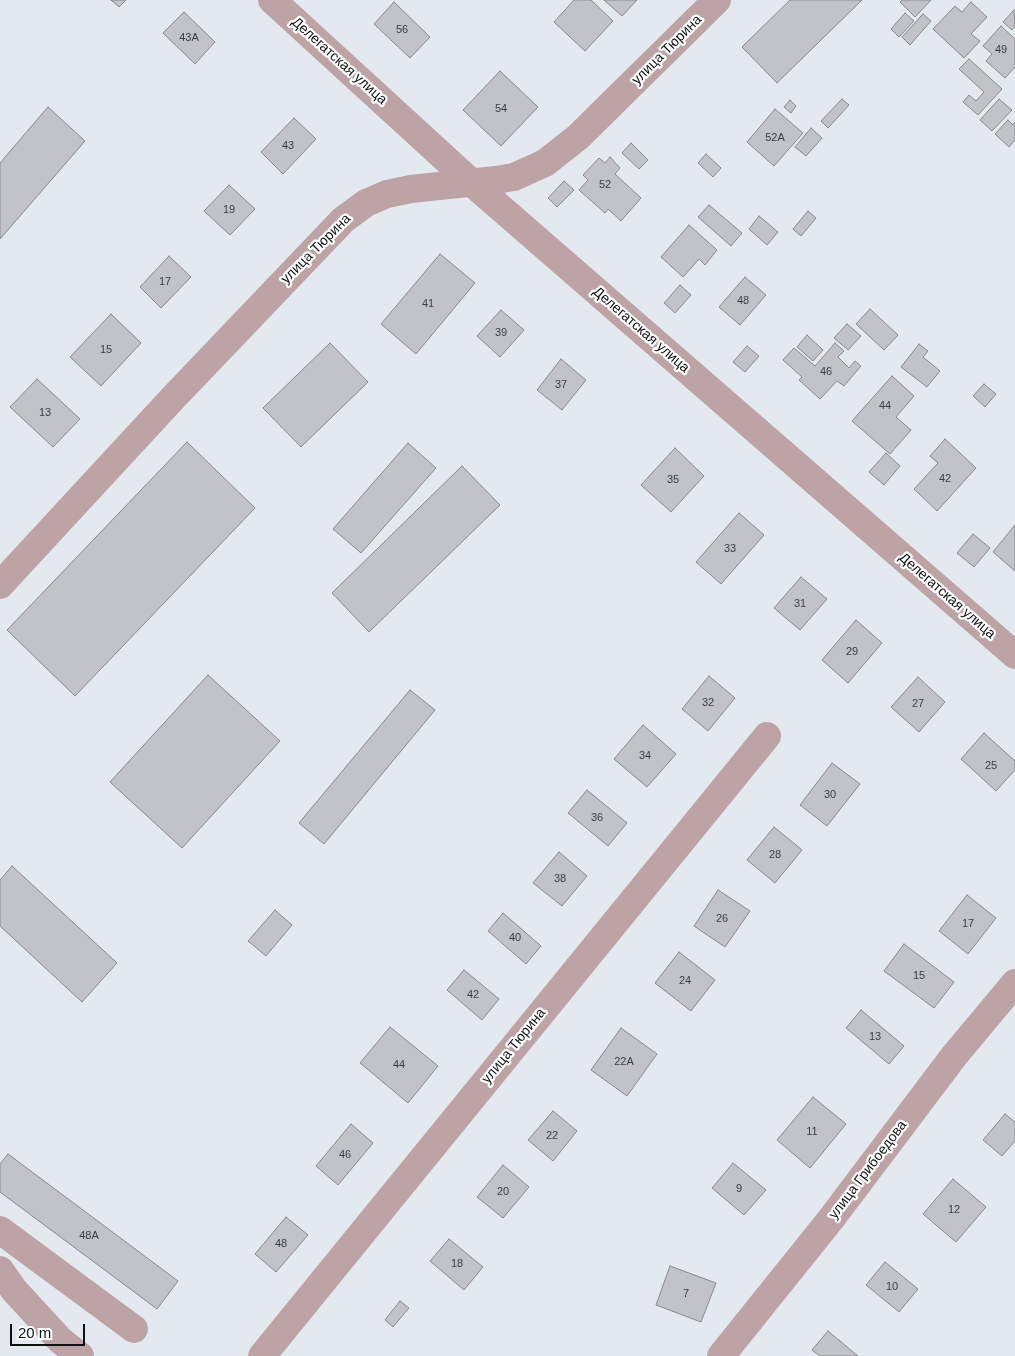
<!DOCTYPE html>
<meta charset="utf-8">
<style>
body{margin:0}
#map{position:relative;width:1015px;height:1356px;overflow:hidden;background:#e4e9ef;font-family:Arial,sans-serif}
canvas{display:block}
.scale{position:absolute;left:10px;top:1324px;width:75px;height:22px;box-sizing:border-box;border:2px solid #0f1113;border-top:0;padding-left:6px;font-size:15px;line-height:18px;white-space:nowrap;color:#0f1113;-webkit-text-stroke:4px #fff;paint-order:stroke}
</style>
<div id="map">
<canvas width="1015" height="1356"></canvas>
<div class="scale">20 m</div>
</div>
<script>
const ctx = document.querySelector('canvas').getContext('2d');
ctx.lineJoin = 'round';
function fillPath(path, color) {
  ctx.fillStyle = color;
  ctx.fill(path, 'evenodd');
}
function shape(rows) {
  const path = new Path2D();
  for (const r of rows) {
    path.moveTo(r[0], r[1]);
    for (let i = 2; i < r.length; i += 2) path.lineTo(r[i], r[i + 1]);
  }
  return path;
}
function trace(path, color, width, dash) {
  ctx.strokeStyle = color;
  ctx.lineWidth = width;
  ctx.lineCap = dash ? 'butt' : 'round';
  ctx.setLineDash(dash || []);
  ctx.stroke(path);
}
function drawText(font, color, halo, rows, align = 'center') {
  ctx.font = font + ' Arial,sans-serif';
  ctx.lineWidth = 4.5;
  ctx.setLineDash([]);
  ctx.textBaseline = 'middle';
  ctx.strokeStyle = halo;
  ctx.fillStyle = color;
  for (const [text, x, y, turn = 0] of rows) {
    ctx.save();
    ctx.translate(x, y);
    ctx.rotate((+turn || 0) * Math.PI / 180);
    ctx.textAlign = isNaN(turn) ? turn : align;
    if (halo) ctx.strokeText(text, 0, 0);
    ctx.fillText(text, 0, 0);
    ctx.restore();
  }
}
const building = shape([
 [111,0,126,0,119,7,111,0],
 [574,0,591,0,613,21,585,51,554,22,574,0],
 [604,0,637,0,622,16,604,0],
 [790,0,862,0,777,83,742,47,790,0],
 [902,0,931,0,915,17,900,2,902,0],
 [394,2,430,37,410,58,374,24,394,2],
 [971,2,987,17,971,34,980,41,964,58,933,29,955,6,962,12,971,2],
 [1014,10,1015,26,1012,30,1003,22,1014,10],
 [184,12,215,42,195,64,163,33,184,12],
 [905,13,914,21,899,37,891,29,905,13],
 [923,14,931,21,910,45,902,37,923,14],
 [1001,26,1015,39,1015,67,1005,78,986,61,992,54,983,46,1001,26],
 [969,59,1002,89,978,115,963,102,969,95,976,101,984,92,959,69,969,59],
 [500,71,538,107,501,146,463,110,500,71],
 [842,99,849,105,828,128,821,121,842,99],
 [999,99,1012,110,992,131,980,120,999,99],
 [790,100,796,106,791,113,784,107,790,100],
 [48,107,85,141,0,239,0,163,48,107],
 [775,109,803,133,774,166,747,142,775,109],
 [294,118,316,139,283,174,261,152,294,118],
 [1008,120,1013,125,1015,122,1015,140,1009,147,995,134,1008,120],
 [811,128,822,138,806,156,795,147,811,128],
 [631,143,648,160,639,169,622,153,631,143],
 [706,154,721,168,713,177,698,163,706,154],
 [610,157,620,168,615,174,641,198,621,221,608,209,605,213,579,190,588,180,583,175,599,158,605,163,610,157],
 [564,181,574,190,557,207,548,198,564,181],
 [229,185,255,209,230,235,204,211,229,185],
 [709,205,742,233,731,246,698,217,709,205],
 [808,211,816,218,801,236,793,229,808,211],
 [759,216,778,232,767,245,749,229,759,216],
 [689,225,717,250,705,265,699,259,683,277,661,257,689,225],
 [440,254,475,283,416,354,381,324,440,254],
 [169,256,191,277,161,308,140,287,169,256],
 [745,277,766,295,740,325,719,307,745,277],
 [680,285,691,295,675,313,664,303,680,285],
 [870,309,898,335,884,350,856,324,870,309],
 [501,310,524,330,500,357,477,336,501,310],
 [111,314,141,343,101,386,70,357,111,314],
 [847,324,861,336,848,350,834,338,847,324],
 [807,335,823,350,813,361,797,347,807,335],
 [330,343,368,382,301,447,263,408,330,343],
 [835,343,844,351,838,357,849,368,855,361,861,366,844,386,837,381,820,399,799,380,802,377,783,360,794,348,815,366,835,343],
 [919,344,928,351,923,357,940,371,927,387,901,367,919,344],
 [747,346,759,356,745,372,733,362,747,346],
 [561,359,586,380,562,410,537,390,561,359],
 [892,376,914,396,896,417,911,430,890,454,852,421,892,376],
 [37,379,80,419,53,447,10,407,37,379],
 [984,384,996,394,985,407,973,396,984,384],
 [945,439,976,468,937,511,914,489,938,463,930,456,945,439],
 [187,442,255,508,75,696,7,630,187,442],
 [408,443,436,468,361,553,333,529,408,443],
 [675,448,704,476,671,512,641,485,675,448],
 [886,453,900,466,884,485,869,472,886,453],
 [462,466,500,505,369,632,332,593,462,466],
 [739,513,764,535,721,584,696,562,739,513],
 [1015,525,1015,571,993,552,1015,525],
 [973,534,990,548,974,567,957,553,973,534],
 [801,577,827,599,800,630,774,608,801,577],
 [856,620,882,643,848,683,822,660,856,620],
 [208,675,280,741,182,848,110,782,208,675],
 [709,676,735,698,708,731,682,709,709,676],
 [918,677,945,702,919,732,891,707,918,677],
 [410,690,435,710,324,844,299,823,410,690],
 [643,725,676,754,647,787,614,759,643,725],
 [984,733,1015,761,1015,770,996,791,961,759,984,733],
 [832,763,860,784,827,826,800,805,832,763],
 [587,790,627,823,608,846,568,813,587,790],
 [774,827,802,850,775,883,747,860,774,827],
 [559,852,587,876,562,906,533,883,559,852],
 [12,866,117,963,82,1002,0,926,0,880,12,866],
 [718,890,750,911,725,947,694,926,718,890],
 [967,895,996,918,968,954,939,931,967,895],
 [275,910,292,925,266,956,248,941,275,910],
 [503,913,541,946,526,964,488,931,503,913],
 [904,944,954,982,934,1008,884,971,904,944],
 [679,952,715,980,691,1011,655,983,679,952],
 [464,970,499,999,482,1020,447,990,464,970],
 [861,1010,904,1046,889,1064,846,1028,861,1010],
 [390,1027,438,1066,408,1103,360,1063,390,1027],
 [621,1028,657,1054,627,1096,591,1070,621,1028],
 [813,1097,846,1124,810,1168,777,1140,813,1097],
 [553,1111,577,1131,553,1161,528,1140,553,1111],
 [1005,1114,1015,1122,1015,1141,1002,1156,983,1140,1005,1114],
 [351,1124,373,1143,338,1185,316,1166,351,1124],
 [8,1154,178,1281,157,1309,0,1192,0,1164,8,1154],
 [733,1163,766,1190,744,1215,712,1188,733,1163],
 [503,1165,529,1187,503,1218,477,1197,503,1165],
 [953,1179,986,1207,956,1242,923,1214,953,1179],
 [286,1217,308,1235,276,1272,255,1254,286,1217],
 [449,1239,483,1267,464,1290,430,1261,449,1239],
 [885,1262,918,1289,899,1312,866,1285,885,1262],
 [670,1266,716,1283,701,1322,656,1305,670,1266],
 [400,1301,409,1308,393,1327,385,1320,400,1301],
 [828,1331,858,1356,820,1356,812,1350,828,1331]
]);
const minor = shape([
 [272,0,472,183,1015,655],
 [0,585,172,399,343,220,366,203,387,194,411,189,496,180,514,177,545,163,578,137,717,0],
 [0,1230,134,1329],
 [0,1270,14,1290,60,1340,80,1356],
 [262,1356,767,736],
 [721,1356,831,1219,954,1056,1015,983]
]);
const numberNames = [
 ["56",402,30],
 ["43А",189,38],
 ["49",1001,50],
 ["54",501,109],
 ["52А",775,138],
 ["43",288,146],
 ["52",605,185],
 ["19",229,210],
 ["17",165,282],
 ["48",743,301],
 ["41",428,304],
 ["39",501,333],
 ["15",106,350],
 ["46",826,372],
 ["37",561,385],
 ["44",885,406],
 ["13",45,413],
 ["42",945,479],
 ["35",673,480],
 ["33",730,549],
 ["31",800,604],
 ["29",852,652],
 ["32",708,703],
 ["27",918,704],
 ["34",645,756],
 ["25",991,766],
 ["30",830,795],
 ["36",597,818],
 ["28",775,855],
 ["38",560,879],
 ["26",722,919],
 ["17",968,924],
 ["40",515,938],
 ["15",919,976],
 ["24",685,981],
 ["42",473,995],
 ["13",875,1037],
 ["22А",624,1062],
 ["44",399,1065],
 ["11",812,1132],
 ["22",552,1136],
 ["46",345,1155],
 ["9",739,1189],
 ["20",503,1192],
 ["12",954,1210],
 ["48А",89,1236],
 ["48",281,1244],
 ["18",457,1264],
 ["10",892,1287],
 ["7",686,1294]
];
const streetNames = [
 ["улица Тюрина",667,50,-45],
 ["Делегатская улица",339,61,42],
 ["улица Тюрина",316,249,-45],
 ["Делегатская улица",641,330,41],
 ["Делегатская улица",947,596,41],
 ["улица Тюрина",514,1046,-51],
 ["улица Грибоедова",868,1170,-53]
];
fillPath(building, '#c2c2c9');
trace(building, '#88888e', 1);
trace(minor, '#bda3a6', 28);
drawText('11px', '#3c3d40', null, numberNames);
drawText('14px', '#0f1113', '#fff', streetNames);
</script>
